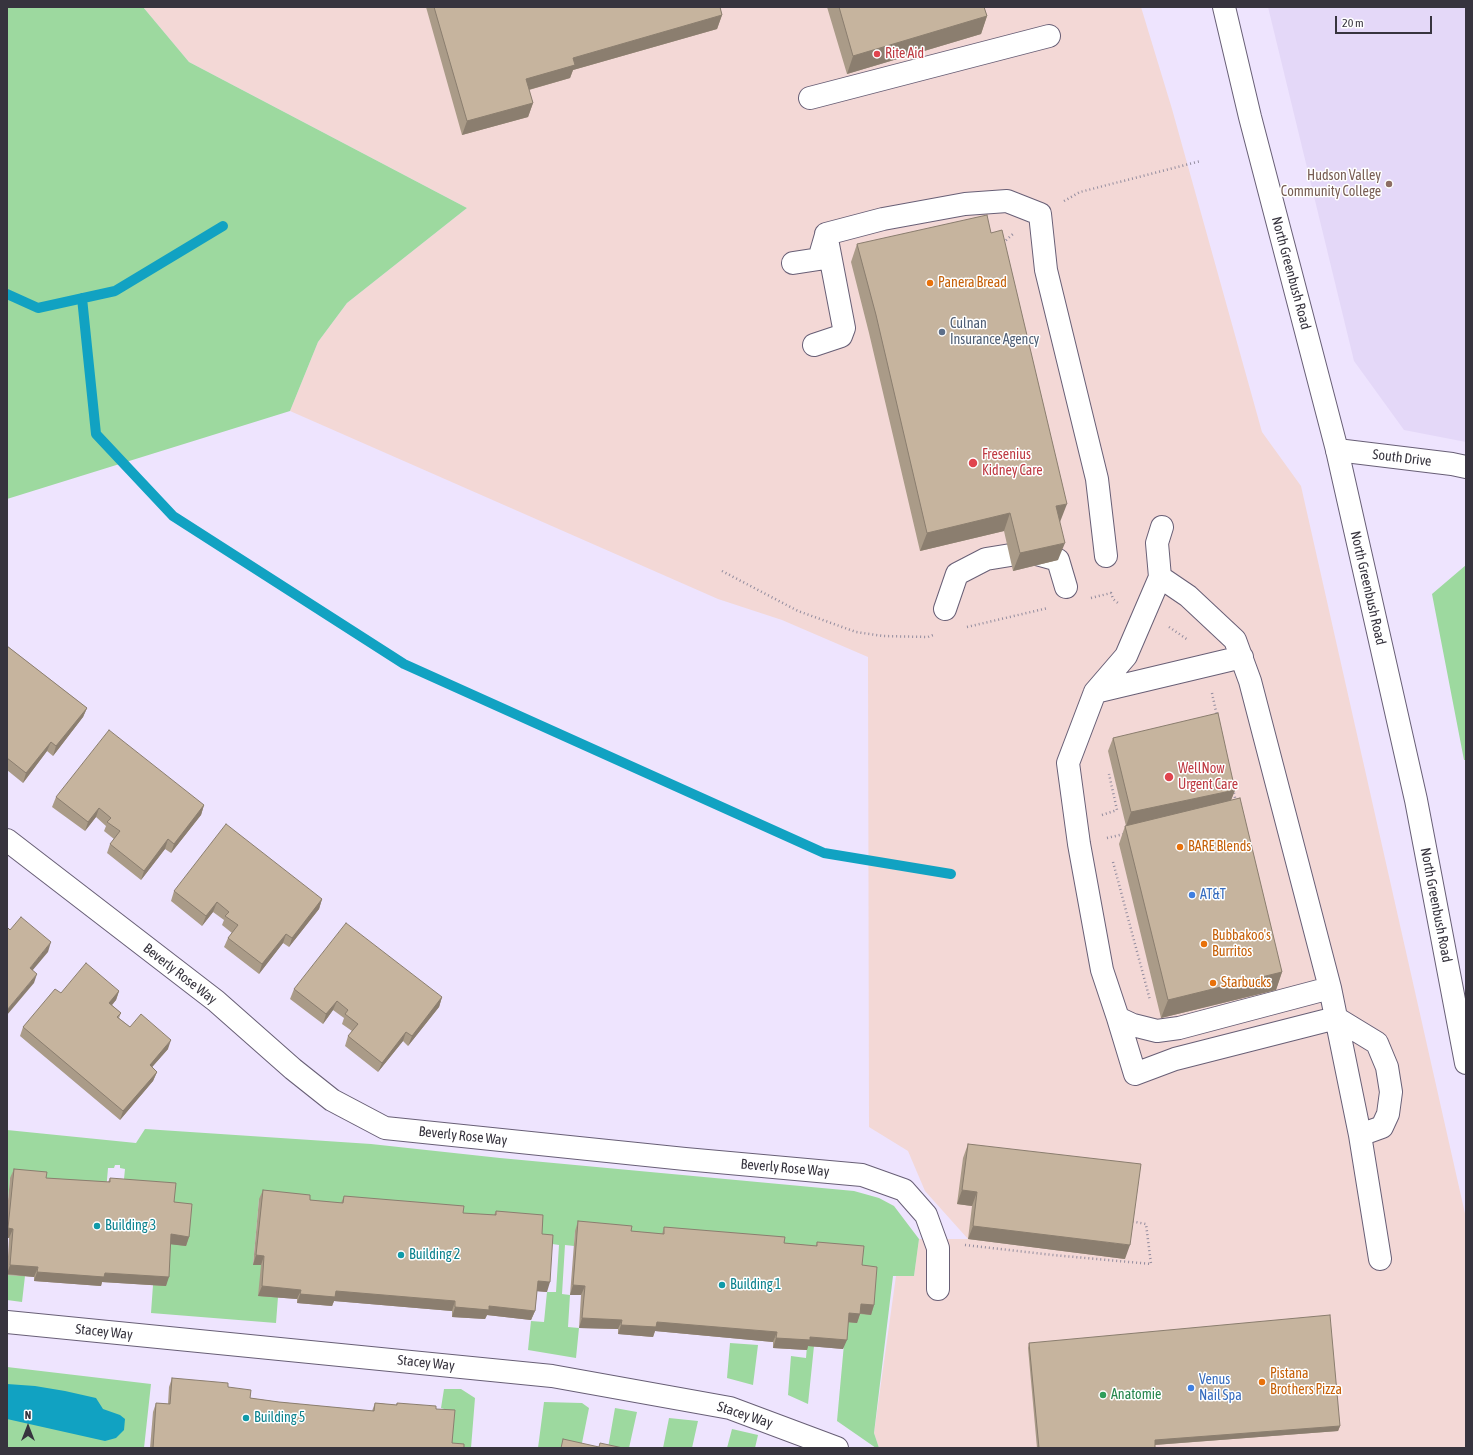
<!DOCTYPE html>
<style>
body{margin:0}
#map{position:relative;width:1473px;height:1455px;overflow:hidden;background:#eee4fe;font-family:"Asap Condensed",sans-serif}
canvas{display:block}
.frame{position:absolute;inset:0;border:8px solid #37343e;pointer-events:none}
.north{position:absolute;left:8px;top:1407px;width:40px;height:40px;-webkit-text-stroke:3px #fff;paint-order:stroke;rotate:0deg;font-size:11px;font-weight:700;line-height:16px;text-align:center;color:#37343e}
.north::after{content:'';display:block;margin:auto;width:14px;height:18px;background:#37343e;clip-path:polygon(50% 0,100% 100%,50% 72%,0 100%)}
.scale{position:absolute;left:1335px;top:16px;width:97px;height:18px;box-sizing:border-box;border:2px solid #37343e;border-top:0;padding-left:5px;font-size:12px;line-height:14px;white-space:nowrap;color:#37343e;-webkit-text-stroke:3px #fff;paint-order:stroke}
</style>
<div id="map">
<canvas width="1473" height="1455"></canvas>
<div class="frame"></div>
<div class="north">N</div>
<div class="scale">20 m</div>
</div>
<script>
const ctx = document.querySelector('canvas').getContext('2d');
ctx.lineJoin = 'round';
function fillPath(path, color) {
  ctx.fillStyle = color;
  ctx.fill(path, 'evenodd');
}
function shape(rows) {
  const path = new Path2D();
  for (const r of rows) {
    path.moveTo(r[0], r[1]);
    for (let i = 2; i < r.length; i += 2) path.lineTo(r[i], r[i + 1]);
  }
  return path;
}
function trace(path, color, width, dash) {
  ctx.strokeStyle = color;
  ctx.lineWidth = width;
  ctx.lineCap = dash ? 'butt' : 'round';
  ctx.setLineDash(dash || []);
  ctx.stroke(path);
}
function drawText(font, color, halo, rows, align = 'center') {
  ctx.font = font + ' "Asap Condensed",sans-serif';
  ctx.lineWidth = 3;
  ctx.setLineDash([]);
  ctx.textBaseline = 'middle';
  ctx.strokeStyle = halo;
  ctx.fillStyle = color;
  for (const [text, x, y, turn = 0] of rows) {
    ctx.save();
    ctx.translate(x, y);
    ctx.rotate((+turn || 0) * Math.PI / 180);
    ctx.textAlign = isNaN(turn) ? turn : align;
    if (halo) ctx.strokeText(text, 0, 0);
    ctx.fillText(text, 0, 0);
    ctx.restore();
  }
}
const commercial = shape([
 [143,7,1141,7,1172,109,1262,432,1301,486,1466,1218,1466,1448,879,1448,874,1433,896,1276,914,1276,919,1239,968,1239,925,1191,908,1151,869,1127,868,657,782,620,718,599,290,411,318,342,347,303,467,208,189,62]
]);
const built = shape([
 [1268,7,1466,7,1466,442,1404,430,1354,361]
]);
const green = shape([
 [7,7,143,7,189,62,467,208,347,303,318,342,290,411,7,499],
 [1466,565,1466,760,1464,760,1432,594],
 [145,1129,371,1144,500,1158,854,1191,879,1198,894,1206,919,1239,914,1276,893,1276,874,1433,879,1448,876,1448,837,1421,846,1322,575,1231,574,1246,565,1245,562,1294,570,1295,568,1327,579,1328,576,1358,528,1350,531,1321,544,1322,547,1292,556,1292,559,1245,259,1199,253,1265,261,1265,278,1297,276,1323,151,1313,153,1285,123,1189,125,1169,120,1168,120,1165,115,1165,114,1168,108,1168,106,1192,10,1178,7,1212,7,1130,136,1143],
 [7,1275,25,1276,22,1302,7,1300],
 [730,1343,758,1345,753,1385,727,1378],
 [807,1346,814,1346,808,1404,788,1395,791,1356,806,1358],
 [7,1367,151,1384,144,1448,7,1448],
 [444,1389,461,1389,475,1398,471,1448,449,1448,451,1411,441,1408],
 [544,1402,582,1403,589,1408,581,1448,538,1448],
 [615,1408,637,1412,629,1448,608,1448],
 [669,1418,698,1421,692,1448,663,1448],
 [732,1429,758,1435,755,1448,727,1448]
]);
const water = shape([
 [7,1384,35,1386,65,1391,96,1398,103,1409,120,1415,125,1419,124,1430,116,1438,105,1441,7,1419]
]);
const stream = shape([
 [7,294,38,308,115,291,223,226],
 [82,298,96,434,173,516,404,664,824,853,951,874]
]);
const path = shape([
 [1064,201,1080,192,1201,161],
 [1003,243,1013,234],
 [722,571,798,611,856,632,883,636,928,637,933,635],
 [1091,598,1111,593,1113,599,1118,603],
 [967,627,1048,608],
 [1169,627,1188,640],
 [1212,693,1217,716],
 [1233,789,1236,802],
 [1102,815,1117,810,1109,774],
 [1107,838,1124,834],
 [1113,862,1150,1000],
 [965,1245,1053,1255,1151,1264,1146,1224,1130,1221]
]);
const minor = shape([
 [810,98,1049,36],
 [793,263,819,259,826,235],
 [814,345,841,336,844,328,826,234,883,219,965,204,1007,201,1040,214,1046,270,1097,479,1106,556],
 [1337,450,1452,464,1466,467],
 [1162,527,1157,543,1160,577,1188,596,1235,640,1250,681,1330,988,1360,1135,1380,1259],
 [1160,577,1126,656,1095,692,1068,763,1079,844,1102,970,1118,1018,1133,1025,1157,1031,1179,1028,1330,988],
 [945,609,957,574,986,559,1029,552,1058,560,1066,587],
 [1095,692,1242,657],
 [7,840,216,1001,293,1069,332,1100,385,1128,685,1159,862,1175,904,1190,926,1215,938,1248,938,1289],
 [1118,1018,1135,1074,1175,1059,1336,1018,1377,1043,1387,1067,1391,1092,1388,1114,1382,1127,1360,1135],
 [7,1322,552,1376,730,1408,837,1448]
]);
const major = shape([
 [1224,7,1250,117,1337,450,1416,800,1466,1063]
]);
const wall = shape([
 [426,7,720,7,722,15,717,29,573,70,570,78,529,90,533,103,528,117,462,135],
 [827,7,984,7,987,16,981,34,847,74],
 [857,244,1060,522,1058,560,1013,571,1004,531,920,551,869,333,851,262],
 [7,646,87,708,83,717,53,756,47,751,23,783,7,770],
 [1113,738,1235,790,1231,800,1282,972,1276,990,1161,1018,1119,844,1125,826,1126,826,1108,751],
 [56,797,204,805,201,815,171,853,165,849,141,880,107,853,110,844,114,839,104,831,106,826,96,817,85,831,52,807],
 [174,891,322,899,319,909,289,947,283,943,259,974,224,947,228,938,232,933,222,925,224,920,213,912,202,926,171,901],
 [294,989,442,997,439,1007,408,1046,403,1041,378,1072,345,1046,348,1036,352,1031,342,1024,344,1018,333,1010,323,1024,290,999],
 [119,991,116,1000,112,1005,121,1013,119,1018,130,1027,168,1049,152,1067,157,1072,153,1081,120,1120,20,1036,23,1027,61,993],
 [968,1144,1125,1259,968,1239,972,1206,957,1204,963,1158],
 [14,1169,46,1178,108,1182,110,1178,174,1202,189,1237,186,1246,171,1244,166,1286,102,1282,101,1286,34,1281,34,1277,7,1275,9,1238,7,1238,7,1212,10,1178],
 [263,1190,310,1200,341,1203,344,1196,463,1213,494,1215,496,1211,542,1234,547,1292,537,1291,535,1311,531,1320,487,1315,485,1319,452,1317,452,1311,334,1301,332,1306,297,1303,297,1299,258,1296,261,1265,253,1265,259,1199],
 [578,1221,631,1231,662,1234,664,1227,784,1243,816,1246,817,1242,862,1265,874,1305,871,1315,860,1314,857,1323,848,1322,843,1349,808,1346,807,1350,773,1348,773,1342,655,1331,653,1337,618,1334,618,1329,579,1328,581,1295,570,1295,575,1231],
 [1029,1343,1340,1426,1338,1431,1155,1445,1155,1448,1037,1448,1028,1348],
 [172,1378,228,1387,250,1398,279,1402,372,1411,375,1403,396,1405,397,1403,436,1409,452,1443,464,1448,150,1448,153,1412,156,1403,168,1404,169,1387]
]);
const shadedWall = shape([
 [722,15,717,29,573,70,570,78,521,92,526,79,573,58],
 [987,16,981,34,847,74,853,56],
 [533,103,528,117,462,135,467,121],
 [1067,504,1060,522,1050,524,1056,506],
 [1010,513,1004,531,920,551,927,533],
 [1065,543,1058,560,1013,571,1020,553],
 [87,708,83,717,53,756,56,746],
 [51,742,47,751,23,783,26,773],
 [1235,790,1230,803,1126,826,1131,812],
 [204,805,201,815,171,853,174,844],
 [99,808,96,817,85,831,88,822],
 [168,839,165,849,141,880,144,871],
 [322,899,319,909,289,947,292,938],
 [217,902,213,912,202,926,206,916],
 [286,934,283,943,259,974,262,964],
 [51,942,48,952,27,977,30,968],
 [1282,972,1276,990,1161,1018,1168,1000],
 [37,974,34,983,7,1015,7,1010],
 [119,991,116,1000,106,1012,109,1003],
 [442,997,439,1007,408,1046,412,1036],
 [337,1001,333,1010,323,1024,326,1014],
 [406,1032,403,1041,378,1072,382,1063],
 [171,1040,168,1049,146,1074,150,1065],
 [157,1072,153,1081,120,1120,123,1111],
 [962,1190,977,1192,972,1206,957,1204],
 [973,1226,1130,1245,1125,1259,968,1239],
 [8,1228,13,1229,9,1238,7,1238,7,1231],
 [171,1234,189,1237,186,1246,168,1244],
 [256,1255,264,1256,261,1265,253,1265],
 [10,1265,38,1267,34,1277,7,1274],
 [37,1272,105,1273,169,1277,166,1286,102,1282,101,1286,34,1281],
 [538,1281,550,1282,547,1292,534,1291],
 [573,1285,585,1286,581,1295,570,1295],
 [262,1286,301,1290,297,1299,258,1296],
 [336,1291,455,1301,452,1311,334,1301,332,1306,297,1303,300,1294],
 [861,1304,874,1305,871,1315,857,1313],
 [489,1306,535,1311,531,1320,487,1315,485,1319,452,1317,455,1307],
 [849,1313,860,1314,857,1323,846,1322],
 [582,1318,622,1320,618,1329,579,1328],
 [657,1322,777,1332,773,1342,655,1331,653,1337,618,1334,621,1325],
 [810,1337,847,1340,843,1349,808,1346,807,1350,773,1348,776,1338],
 [1340,1426,1338,1431,1153,1445,1155,1440]
]);
const building = shape([
 [434,7,720,7,722,15,573,58,575,65,526,79,533,103,467,121,434,7],
 [839,7,984,7,987,16,853,56,839,7],
 [987,215,991,233,1002,230,1067,504,1056,506,1065,543,1020,553,1010,513,927,533,876,315,857,244,987,215],
 [7,646,87,708,56,746,51,742,26,773,7,758,7,646],
 [1218,713,1235,790,1131,812,1113,738,1218,713],
 [109,730,204,805,174,844,168,839,144,871,110,844,120,831,107,822,111,818,99,808,88,822,56,797,109,730],
 [1240,798,1282,972,1168,1000,1125,826,1240,798],
 [226,824,322,899,292,938,286,934,262,964,228,938,238,925,225,916,229,912,217,902,206,916,174,891,226,824],
 [21,917,51,942,30,968,37,974,7,1010,7,927,10,930,21,917],
 [346,923,442,997,412,1036,406,1032,382,1063,348,1036,358,1024,345,1014,348,1010,337,1001,326,1014,294,989,346,923],
 [86,963,119,991,109,1003,121,1013,117,1017,130,1027,141,1014,171,1040,150,1065,157,1072,123,1111,23,1027,55,989,61,993,86,963],
 [968,1144,1141,1164,1130,1245,973,1226,977,1192,962,1190,968,1144],
 [14,1169,47,1172,46,1178,110,1182,110,1178,176,1183,174,1202,192,1204,189,1237,171,1234,169,1277,105,1273,104,1277,37,1272,38,1267,10,1265,13,1229,8,1228,14,1169],
 [263,1190,310,1195,310,1200,343,1203,344,1196,464,1206,463,1213,496,1215,496,1211,543,1215,542,1234,553,1235,550,1282,538,1281,535,1311,489,1306,489,1310,455,1307,455,1301,336,1291,335,1297,300,1294,301,1290,262,1286,264,1256,256,1255,263,1190],
 [578,1221,632,1226,631,1231,664,1234,664,1227,785,1237,784,1243,817,1246,817,1242,864,1246,862,1265,877,1267,874,1305,861,1304,860,1314,849,1313,847,1340,810,1337,810,1340,776,1338,777,1332,657,1322,656,1327,621,1325,622,1320,582,1318,585,1286,573,1285,578,1221],
 [1330,1315,1340,1426,1155,1440,1155,1448,1039,1448,1029,1343,1330,1315],
 [172,1378,228,1383,228,1387,251,1390,250,1398,279,1402,374,1411,375,1403,397,1405,397,1403,436,1406,436,1409,455,1410,452,1443,464,1444,464,1448,153,1448,156,1403,170,1404,172,1378],
 [563,1439,599,1447,600,1443,623,1448,561,1448,563,1439]
]);
const markers = [
 [877,54,4,"#e0444e"],
 [1389,184,4,"#8d6e63"],
 [930,283,4,"#e8710a"],
 [942,332,4,"#5c6f8a"],
 [973,463,5,"#e0444e"],
 [1169,777,5,"#e0444e"],
 [1180,847,4,"#e8710a"],
 [1192,895,4,"#3f7fe0"],
 [1204,944,4,"#e8710a"],
 [1213,983,4,"#e8710a"],
 [97,1226,4,"#0f9aa8"],
 [401,1255,4,"#0f9aa8"],
 [722,1285,4,"#0f9aa8"],
 [1262,1382,4,"#e8710a"],
 [1191,1388,4,"#3f7fe0"],
 [1103,1395,4,"#2e9e5b"],
 [246,1418,4,"#0f9aa8"]
];
const healthNames = [
 ["Rite Aid",885,54],
 ["Fresenius",982,455],
 ["Kidney Care",982,471],
 ["WellNow",1178,769],
 ["Urgent Care",1178,785]
];
const educationNames = [
 ["Hudson Valley",1381,176],
 ["Community College",1381,192]
];
const streetNames = [
 ["North Greenbush Road",1291,273,75],
 ["South Drive",1402,458,7],
 ["North Greenbush Road",1368,588,77],
 ["North Greenbush Road",1436,905,79],
 ["Beverly Rose Way",180,974,38],
 ["Beverly Rose Way",463,1136,6],
 ["Beverly Rose Way",785,1168,5],
 ["Stacey Way",104,1332,6],
 ["Stacey Way",426,1363,6],
 ["Stacey Way",745,1415,18]
];
const foodNames = [
 ["Panera Bread",938,283],
 ["BARE Blends",1188,847],
 ["Bubbakoo's",1212,936],
 ["Burritos",1212,952],
 ["Starbucks",1221,983],
 ["Pistana",1270,1374],
 ["Brothers Pizza",1270,1390]
];
const serviceNames = [
 ["Culnan",950,324],
 ["Insurance Agency",950,340]
];
const shopNames = [
 ["AT&T",1200,895],
 ["Venus",1199,1380],
 ["Nail Spa",1199,1396]
];
const cultureNames = [
 ["Building 3",105,1226],
 ["Building 2",409,1255],
 ["Building 1",730,1285],
 ["Building 5",254,1418]
];
const leisureNames = [
 ["Anatomie",1111,1395]
];
fillPath(commercial, '#f3d8d6');
fillPath(built, '#e4d8f8');
fillPath(green, '#9dd99f');
fillPath(water, '#11a2c2');
trace(stream, '#11a2c2', 10);
trace(minor, '#685f76', 24);
trace(major, '#685f76', 24);
trace(path, '#928c9e', 2.5, [1, 3]);
trace(minor, '#fff', 22);
trace(major, '#fff', 22);
fillPath(wall, '#aa9b88');
fillPath(shadedWall, '#8b7e6f');
fillPath(building, '#c6b49e');
trace(building, '#8b7e6f', 1);
for (const [x, y, r, color] of markers) {
  const dot = new Path2D();
  dot.arc(x, y, r, 0, 2 * Math.PI);
  ctx.fillStyle = color;
  ctx.fill(dot);
  trace(dot, '#fff', 1.5);
}
drawText('14px', '#be3a42', '#fff', healthNames, 'left');
drawText('14px', '#785e54', '#fff', educationNames, 'right');
drawText('14px', '#37343e', '#fff', streetNames);
drawText('14px', '#c56008', '#fff', foodNames, 'left');
drawText('14px', '#4e5e75', '#fff', serviceNames, 'left');
drawText('14px', '#366cbe', '#fff', shopNames, 'left');
drawText('14px', '#0d838f', '#fff', cultureNames, 'left');
drawText('14px', '#27864d', '#fff', leisureNames, 'left');
</script>
